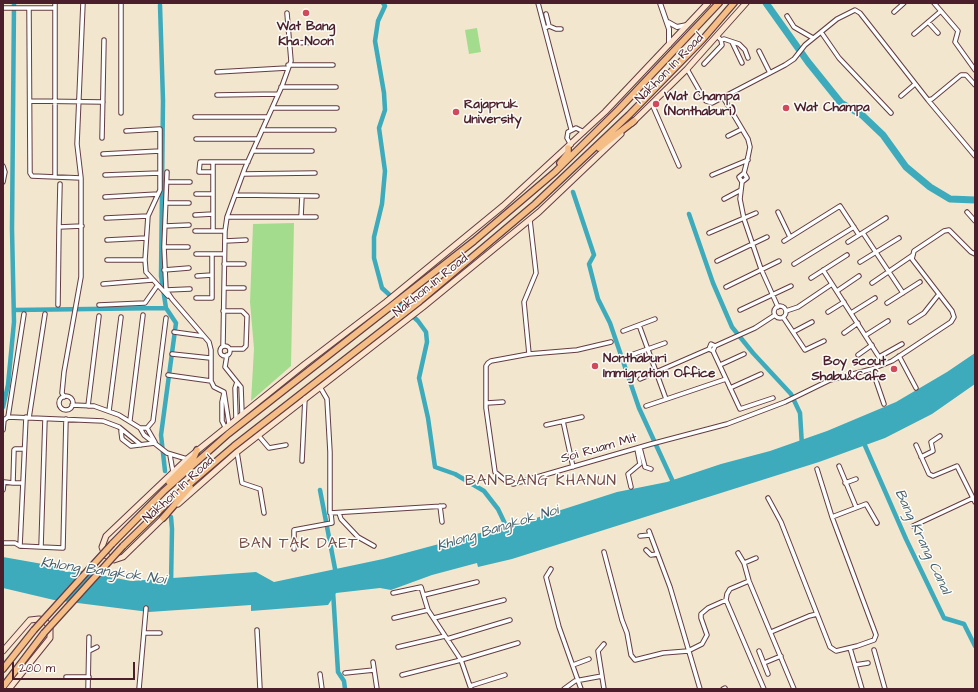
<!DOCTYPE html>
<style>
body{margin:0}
#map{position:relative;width:978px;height:692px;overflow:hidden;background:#f2e7ce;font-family:"Architects Daughter",sans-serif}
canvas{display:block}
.frame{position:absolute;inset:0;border:4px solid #4a1f2b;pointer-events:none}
.scale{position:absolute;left:12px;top:662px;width:123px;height:18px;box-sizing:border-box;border:2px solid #4a1f2b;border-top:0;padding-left:5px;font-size:12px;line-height:14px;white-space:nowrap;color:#4a1f2b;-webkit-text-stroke:3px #fdfcf7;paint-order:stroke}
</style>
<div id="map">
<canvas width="978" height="692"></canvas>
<div class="frame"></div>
<div class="scale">200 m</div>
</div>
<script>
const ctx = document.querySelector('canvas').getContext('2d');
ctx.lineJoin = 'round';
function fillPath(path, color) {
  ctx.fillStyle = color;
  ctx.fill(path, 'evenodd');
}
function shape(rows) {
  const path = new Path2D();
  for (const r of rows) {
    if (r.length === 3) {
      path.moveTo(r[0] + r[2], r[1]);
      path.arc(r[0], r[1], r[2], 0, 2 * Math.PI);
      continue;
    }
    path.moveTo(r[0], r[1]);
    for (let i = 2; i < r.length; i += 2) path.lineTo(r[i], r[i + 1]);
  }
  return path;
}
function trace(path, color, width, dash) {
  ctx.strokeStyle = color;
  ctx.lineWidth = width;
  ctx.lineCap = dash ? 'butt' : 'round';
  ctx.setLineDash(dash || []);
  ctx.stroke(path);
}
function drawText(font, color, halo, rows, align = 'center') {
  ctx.font = font + ' "Architects Daughter",sans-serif';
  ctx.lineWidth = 3;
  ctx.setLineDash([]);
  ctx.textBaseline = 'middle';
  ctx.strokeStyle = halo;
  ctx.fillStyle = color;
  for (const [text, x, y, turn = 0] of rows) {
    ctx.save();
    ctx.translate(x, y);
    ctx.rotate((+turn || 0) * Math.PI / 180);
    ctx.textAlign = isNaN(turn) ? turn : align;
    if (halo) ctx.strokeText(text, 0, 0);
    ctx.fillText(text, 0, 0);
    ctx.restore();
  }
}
const green = shape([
 [477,28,481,52,469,54,465,30],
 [294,223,291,366,251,401,254,349,250,302,253,224]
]);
const water = shape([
 [975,353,975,384,932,414,885,438,819,462,512,559,478,567,477,563,432,575,391,590,380,588,336,593,328,605,251,611,251,605,149,612,54,600,3,588,3,557,54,566,66,572,81,571,131,581,256,572,274,582,383,559,536,518,617,492,667,482,721,464,770,451,827,431,896,402,947,372]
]);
const canal = shape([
 [383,3,385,6,378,21,375,41,384,93,385,110,379,128,385,171,382,204,374,237,374,258,382,288,418,321,426,332,427,342,419,378,428,418,435,467,455,474,484,491,498,509,509,532],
 [160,5,163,101,161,276,166,308,176,323,161,435,165,471],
 [573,192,594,255,589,264,598,299,610,323,639,408,674,484],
 [689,214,713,283,732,327,753,353,791,394,800,413,802,446],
 [14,310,166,308],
 [3,407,8,385,14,322,12,229,14,3],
 [863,441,906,539,944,618,964,624,975,646],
 [320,490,336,574],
 [171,585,172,529,171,517],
 [333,591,338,672,344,681,345,689]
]);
const river = shape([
 [766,3,808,62,841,103,862,115,883,135,906,167,930,187,950,199,975,200]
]);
const minor = shape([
 [538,3,571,129],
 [934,3,958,31,955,42,975,70],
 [3,8,55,8],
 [29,8,30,173,32,176,81,178],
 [894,12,904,3],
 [546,14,549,26],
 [787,16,794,27,813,38],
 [928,22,938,33],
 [545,28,549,26,556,29,561,29],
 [821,32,839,58,891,113],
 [914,34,941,11],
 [721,40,724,39,739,44,745,50,748,58],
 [732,42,742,63],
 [290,43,331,42],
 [759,51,770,73],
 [704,64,722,45,721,40,717,36],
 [288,65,333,65],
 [687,69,703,97,706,101,712,103,785,65,794,59,805,45,837,19,855,10,860,13,928,100,932,99,961,75,966,75,975,85],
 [217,72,287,68],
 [281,87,336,87],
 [217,95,278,94],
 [901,96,915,84],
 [723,97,748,139,750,147,748,157,744,173,739,177,742,182,747,178,744,173],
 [928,100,975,156],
 [30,101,103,102],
 [652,104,679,166],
 [272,108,337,108],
 [121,113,121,3],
 [195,117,268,117],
 [262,130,334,130],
 [126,131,160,129,160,190,148,216,145,260,146,272,168,296],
 [728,136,742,129],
 [102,138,104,40],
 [196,139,258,139],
 [571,145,567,138,568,132,576,128,584,132],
 [253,151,312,151],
 [103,154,160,151],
 [3,166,5,172,3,182],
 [167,172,164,247,166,290,172,299,209,342,211,350,211,381,214,387,224,392,229,424],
 [213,172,199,172,200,162,248,162],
 [243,174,315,173],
 [105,175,160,173],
 [712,175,748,160],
 [55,176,55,3],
 [167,182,190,182],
 [742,182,740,199,744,219,761,269,778,307],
 [60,184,59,227,82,226],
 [196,194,213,194],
 [235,195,317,196],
 [105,197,158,194],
 [724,199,741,190],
 [166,203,189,203],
 [778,212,790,237],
 [967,212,975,221],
 [195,215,213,214],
 [227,217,316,217],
 [301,217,302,196],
 [106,218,148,216],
 [530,220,536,273,524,302,529,354,491,361,488,363,486,366,486,408,495,472,506,481,513,484,651,444,727,424,785,402,830,380,872,369,892,361,951,322,954,317,952,311,912,259,914,251,944,231,949,230,971,252,975,254],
 [165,226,189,225],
 [195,231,225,231],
 [213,231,213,162],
 [709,233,756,213],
 [863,233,903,293],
 [107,240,146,238],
 [225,241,246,240],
 [784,241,840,206,859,235],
 [848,242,886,218],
 [164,247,188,247],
 [196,254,224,254],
 [107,260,145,260],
 [717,261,767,237],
 [860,262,899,238],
 [224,264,244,264],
 [794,264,854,227],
 [164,270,189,268],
 [823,270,879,357,902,344],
 [197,276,212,275],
 [811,278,847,255],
 [872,283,913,255],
 [103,284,152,280],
 [726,287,779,261],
 [224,288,244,288],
 [166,290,190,289],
 [837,291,859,276],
 [196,298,212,298,212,254],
 [887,303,920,282],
 [58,305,59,227],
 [99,305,145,303,157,286],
 [780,312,6],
 [740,310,791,286],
 [223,311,242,311,247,316,246,346,243,349,230,349],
 [786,311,798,307,832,284],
 [828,312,844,302],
 [851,313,875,298],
 [24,314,8,417,103,421,119,427,141,445],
 [783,317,805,350,824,341],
 [910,322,924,313,939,294],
 [639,325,666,399],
 [623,331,655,319],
 [174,332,203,336],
 [793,332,812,322],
 [844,333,858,323],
 [866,335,888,321],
 [223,346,225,231,227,217,245,168,282,86,291,61,287,13],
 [715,346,755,328,775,315],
 [225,351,5],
 [713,351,740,409,773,398],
 [172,354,210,358],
 [529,354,577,350,611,342],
 [227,355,225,367,237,382],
 [631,355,665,343],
 [858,355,872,345],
 [899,356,916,388],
 [720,365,744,354],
 [872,369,884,404],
 [168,375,211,381],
 [640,379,709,349,711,344,715,346,713,351,709,349],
 [320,387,327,399,330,452,330,513,444,506],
 [730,388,761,374],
 [224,393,222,402,222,421,225,427],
 [66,403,7],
 [64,397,62,393,64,372,81,277,81,178,77,144,83,3],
 [487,403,503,402],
 [72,405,94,406,119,415,140,428,144,435,167,453,187,459],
 [88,406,99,316],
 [646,406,726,379],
 [109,411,121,317],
 [26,417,20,546,41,547],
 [29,418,45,314],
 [236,418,235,388,237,382,241,387,242,413],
 [45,419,41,547,63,548,66,419],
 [130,420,143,315],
 [563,421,573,467],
 [546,425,582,417],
 [140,428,147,428,153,421,166,318],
 [147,428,155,442],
 [3,430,4,420,8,417],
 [121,431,122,439,131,446,155,443],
 [258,435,269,448,286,445],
 [916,445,929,474,933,476,957,466,975,502],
 [640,448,645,467,651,469],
 [237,452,242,483,260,489,264,513],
 [170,455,173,472],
 [921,457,933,451,931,442,940,436],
 [302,461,305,398],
 [839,466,856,507],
 [22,483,13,483,14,450,15,449,23,449],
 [845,483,856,479],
 [631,487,628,474,640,464,637,449],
 [3,490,4,482,13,483],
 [768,498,781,522,830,647,836,651,857,646,874,640,876,635,832,517,817,469],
 [440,506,442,522],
 [339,513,341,519,358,537,374,546],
 [832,517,866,504,877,523],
 [913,526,973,498],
 [649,531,670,587,700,689],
 [640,536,650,535],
 [3,543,15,543,20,546],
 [294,549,294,530,332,523,331,514],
 [646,550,651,555,657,554],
 [604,552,622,620,627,633,631,655,635,660,663,653,688,651,702,644,707,635,701,618,701,614,708,608,726,600],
 [738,553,744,563],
 [756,558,744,563,749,581,794,689],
 [551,569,546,577,559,627,581,689],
 [749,581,730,589,727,594,726,600,764,689],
 [393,593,421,587,428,610,461,660,471,689],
 [424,595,477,582],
 [394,618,428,610],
 [434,618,504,600],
 [257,630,260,689],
 [771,632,809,616,817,614],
 [144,633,160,633],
 [447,639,510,620],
 [398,647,445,636],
 [850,648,862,689],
 [874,650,885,689],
 [89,651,97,647],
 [759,651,768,674],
 [373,662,377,689],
 [764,663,781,656],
 [573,665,589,659],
 [855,665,868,663],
 [345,673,374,670],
 [320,674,322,689],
 [402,675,461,660,518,643],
 [66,677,89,677],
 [470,686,505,675],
 [88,689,89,637],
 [139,689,146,608],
 [564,689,575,681,602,676],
 [604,689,598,651,604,644],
 [723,689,725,688]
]);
const tertiary = shape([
 [660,3,669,29,669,45],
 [668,22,677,27,687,25]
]);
const secondary = shape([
 [632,123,687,69,746,3],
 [178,504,237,452,423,307,539,212,621,134],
 [166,515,123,557,114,560,105,555,102,547,106,536,187,459,305,364,386,302,503,206,605,112,708,3],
 [3,651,30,620,39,619,44,620,50,627,50,638,9,689]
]);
const primary = shape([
 [599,148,634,121],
 [560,163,568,153,568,148],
 [169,482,194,457,197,450],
 [163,518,190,487],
 [112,544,164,491,228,434,474,241,555,172,619,109,719,3],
 [123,546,164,506,234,446,420,301,535,204,629,115,703,39,734,3],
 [3,669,34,630],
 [3,687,44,633]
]);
const primaryBridge = shape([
 [34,630,112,544],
 [44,633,123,546]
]);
const markers = [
 [306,13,4,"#d1495b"],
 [656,104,4,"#d1495b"],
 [786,108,4,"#d1495b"],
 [456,112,4,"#d1495b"],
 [595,366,4,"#d1495b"],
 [894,369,4,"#d1495b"]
];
const poiNames = [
 ["Wat Bang",306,27,"center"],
 ["Kha Noon",306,42,"center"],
 ["Wat Champa",664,97],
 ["(Nonthaburi)",664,112],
 ["Rajapruk",464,105],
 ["University",464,120],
 ["Wat Champa",794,108],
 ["Nonthaburi",603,359],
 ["Immigration Office",603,374],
 ["Boy scout",886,362,"right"],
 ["Shabu&Cafe",886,377,"right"]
];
const streetNames = [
 ["Nakhon In Road",670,69,-46],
 ["Nakhon In Road",431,286,-39],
 ["Soi Ruam Mit",599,449,-16],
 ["Nakhon In Road",179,490,-43]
];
const waterNames = [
 ["Khlong Bangkok Noi",498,529,-17],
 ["Bang Krang Canal",922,542,65],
 ["Khlong Bangkok Noi",103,572,8]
];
const quarterNames = [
 ["BAN BANG KHANUN",541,482],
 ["BAN TAK DAET",299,545]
];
fillPath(green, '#a4dc8d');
fillPath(water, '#3dabbb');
trace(canal, '#3dabbb', 4.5);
trace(river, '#3dabbb', 7);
trace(minor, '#633d43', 5.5);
trace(tertiary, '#633d43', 6);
trace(secondary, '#633d43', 7);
trace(primary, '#633d43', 8);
trace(minor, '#fff', 3.5);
trace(tertiary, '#fff', 4);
trace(secondary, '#fbe5cf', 5);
trace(primary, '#f6be87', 5.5);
trace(primaryBridge, '#633d43', 8, []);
trace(primaryBridge, '#f6be87', 5.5);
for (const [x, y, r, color] of markers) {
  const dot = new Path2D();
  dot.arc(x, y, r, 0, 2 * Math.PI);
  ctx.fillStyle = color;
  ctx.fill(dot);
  trace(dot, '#fdfcf7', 1.5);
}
drawText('bold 13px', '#4a1f2b', '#fdfcf7', poiNames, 'left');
drawText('13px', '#4a1f2b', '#fdfcf7', streetNames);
drawText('italic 14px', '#445e6c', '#fdfcf7', waterNames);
ctx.letterSpacing = '1px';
drawText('15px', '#754b46', '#fdfcf7', quarterNames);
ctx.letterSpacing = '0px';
</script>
